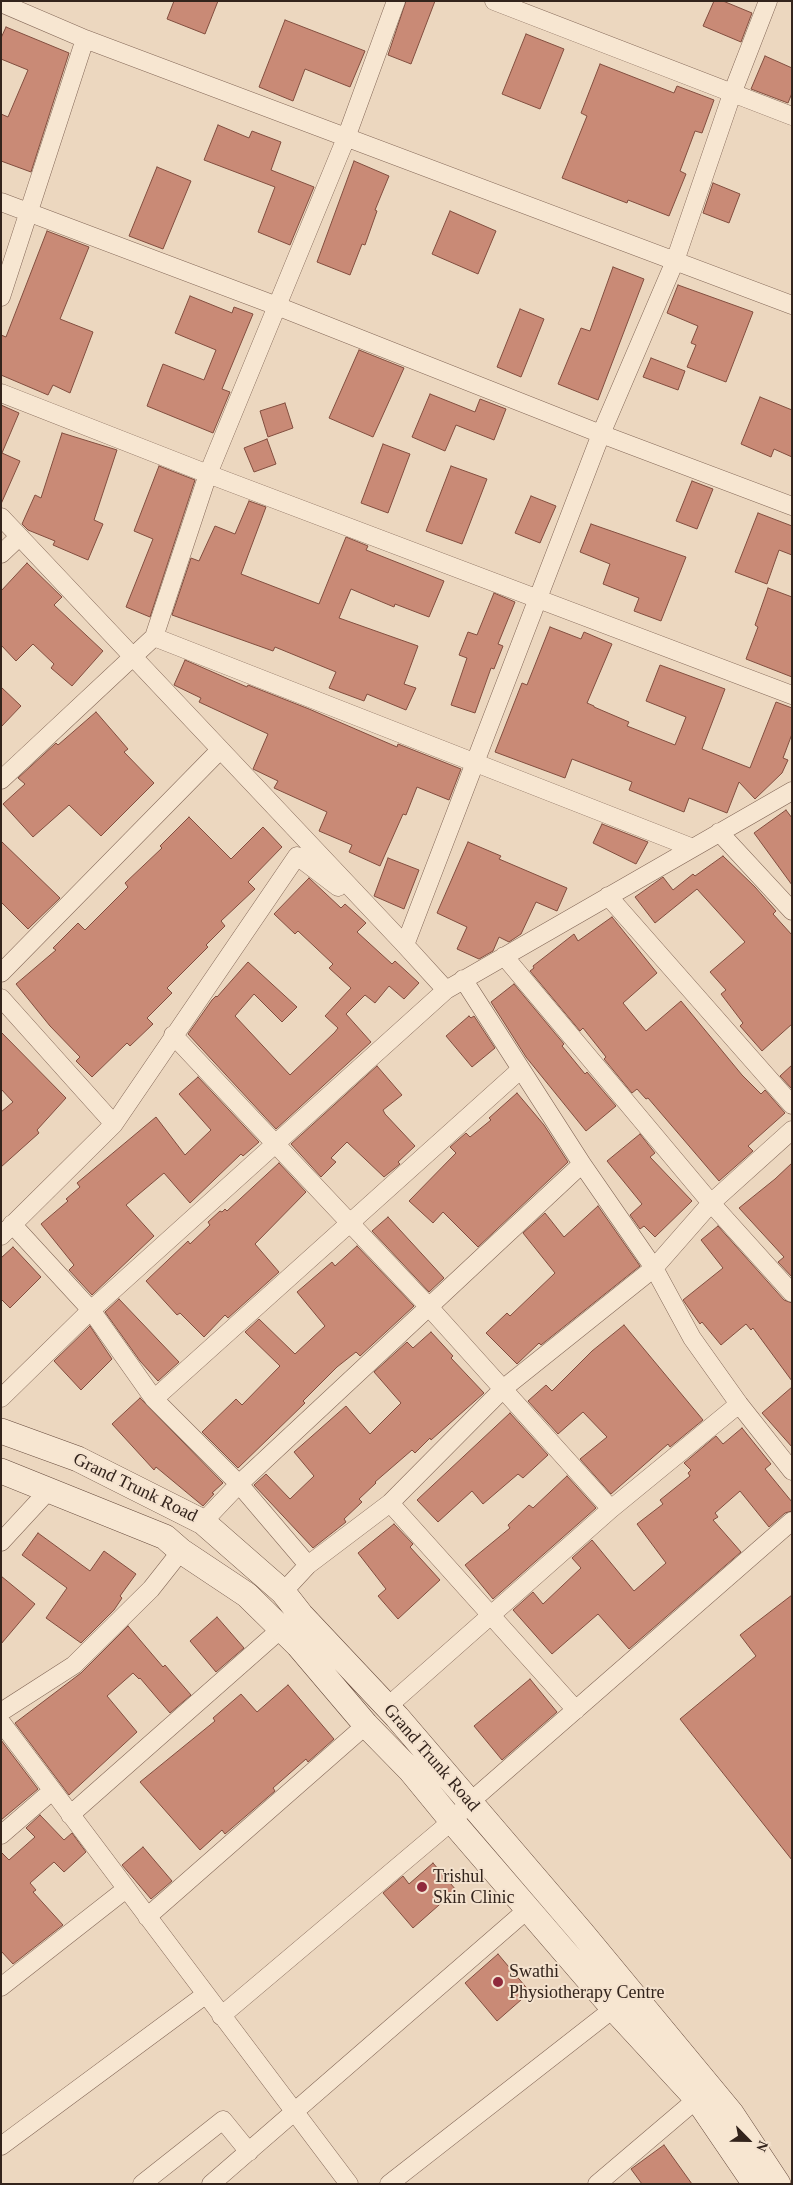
<!DOCTYPE html>
<style>
body{margin:0}
#map{position:relative;width:793px;height:2185px;overflow:hidden;background:#ecd7bf;font-family:Georgia,serif}
canvas{display:block}
.frame{position:absolute;inset:0;border:2px solid #33241c;pointer-events:none}
.north{position:absolute;left:723px;top:2115px;width:50px;height:50px;-webkit-text-stroke:4px #f4e2ce;paint-order:stroke;rotate:113deg;font-size:14px;font-weight:700;line-height:20px;text-align:center;color:#33241c}
.north::after{content:'';display:block;margin:auto;width:18px;height:22px;background:#33241c;clip-path:polygon(50% 0,100% 100%,50% 72%,0 100%)}
</style>
<div id="map">
<canvas width="793" height="2185"></canvas>
<div class="frame"></div>
<div class="north">N</div>
</div>
<script>
const ctx = document.querySelector('canvas').getContext('2d');
ctx.lineJoin = 'round';
function fillPath(path, color) {
  ctx.fillStyle = color;
  ctx.fill(path, 'evenodd');
}
function shape(rows) {
  const path = new Path2D();
  for (const r of rows) {
    path.moveTo(r[0], r[1]);
    for (let i = 2; i < r.length; i += 2) path.lineTo(r[i], r[i + 1]);
  }
  return path;
}
function trace(path, color, width, dash) {
  ctx.strokeStyle = color;
  ctx.lineWidth = width;
  ctx.lineCap = dash ? 'butt' : 'round';
  ctx.setLineDash(dash || []);
  ctx.stroke(path);
}
function drawText(font, color, halo, rows, align = 'center') {
  ctx.font = font + ' Georgia,serif';
  ctx.lineWidth = 4;
  ctx.setLineDash([]);
  ctx.textBaseline = 'middle';
  ctx.strokeStyle = halo;
  ctx.fillStyle = color;
  for (const [text, x, y, turn = 0] of rows) {
    ctx.save();
    ctx.translate(x, y);
    ctx.rotate((+turn || 0) * Math.PI / 180);
    ctx.textAlign = isNaN(turn) ? turn : align;
    if (halo) ctx.strokeText(text, 0, 0);
    ctx.fillText(text, 0, 0);
    ctx.restore();
  }
}
const building = shape([
 [174,1,218,1,205,34,167,19,174,1],
 [406,1,435,1,411,64,388,55,406,1],
 [714,1,723,1,752,13,741,42,703,26,714,1],
 [285,20,365,51,350,87,305,69,293,101,259,87,285,20],
 [6,27,69,53,31,172,1,161,1,114,8,117,28,70,1,59,1,38,6,27],
 [526,34,564,49,540,109,502,94,526,34],
 [765,56,792,68,792,93,788,103,751,89,765,56],
 [600,64,674,93,677,86,714,100,702,133,695,131,680,171,686,174,669,216,628,200,627,203,562,178,587,116,581,113,600,64],
 [218,125,249,138,252,131,281,142,271,170,314,187,290,245,258,232,275,187,204,160,218,125],
 [354,161,389,176,375,210,377,211,365,245,362,244,350,275,317,262,354,161],
 [157,167,191,181,163,249,129,236,157,167],
 [713,183,740,194,729,223,703,213,713,183],
 [450,211,496,231,478,274,432,254,450,211],
 [47,231,89,247,60,319,93,332,70,393,53,385,48,395,1,375,1,335,6,337,47,231],
 [613,267,644,279,598,400,558,384,581,328,590,331,613,267],
 [678,285,753,312,726,382,687,367,696,345,691,343,698,326,667,313,678,285],
 [190,296,232,313,234,307,253,314,222,389,230,392,213,433,147,406,163,364,204,380,216,350,175,333,190,296],
 [520,309,544,319,521,377,497,367,520,309],
 [359,350,404,368,373,437,329,418,359,350],
 [651,358,685,371,678,390,643,377,651,358],
 [430,394,475,412,480,399,506,409,494,440,456,425,445,451,412,437,430,394],
 [760,397,792,410,792,457,774,449,771,457,741,444,760,397],
 [285,403,293,428,268,437,260,411,285,403],
 [1,405,19,413,2,453,20,461,1,504,1,405],
 [62,433,117,450,94,520,103,524,88,560,53,545,55,541,28,530,22,524,35,495,41,498,62,433],
 [267,439,276,464,254,472,244,448,267,439],
 [383,444,410,454,388,513,361,503,383,444],
 [159,466,195,480,150,617,126,607,153,539,134,531,159,466],
 [451,466,487,479,462,544,426,531,451,466],
 [692,481,713,489,697,529,676,521,692,481],
 [531,496,556,506,540,543,515,533,531,496],
 [249,501,266,507,241,574,319,604,346,537,368,546,366,550,444,581,429,617,395,604,394,607,351,589,339,618,418,646,404,684,416,688,406,710,367,694,364,701,329,688,336,672,275,647,273,651,172,615,191,558,199,561,215,526,235,534,249,501],
 [758,513,792,526,792,555,779,550,767,584,735,572,758,513],
 [591,524,686,557,661,621,634,611,639,598,603,584,610,564,580,552,591,524],
 [27,563,62,597,54,605,103,651,72,686,51,668,54,664,33,644,16,661,1,645,1,591,27,563],
 [768,588,792,597,792,677,746,659,758,627,755,625,768,588],
 [494,593,515,602,498,644,503,646,494,669,491,668,475,713,451,705,467,658,459,655,468,632,477,635,494,593],
 [550,627,581,639,584,632,612,644,587,703,594,706,594,707,629,722,627,726,675,745,686,717,646,701,660,665,725,689,702,749,750,768,776,702,792,708,792,734,783,758,788,760,782,773,755,799,739,782,727,813,689,798,684,812,629,790,632,782,572,759,565,778,495,752,522,683,527,685,550,627],
 [185,660,247,687,248,685,309,709,397,747,398,744,461,769,449,800,417,787,406,815,403,814,380,866,349,852,352,845,319,831,327,812,274,788,278,781,253,769,268,734,199,702,201,698,174,685,185,660],
 [1,687,21,706,1,727,1,687],
 [96,712,128,749,124,752,154,783,101,836,69,805,33,837,3,804,25,784,18,778,56,743,58,745,96,712],
 [786,810,792,818,792,885,754,833,786,810],
 [189,817,231,859,263,827,282,847,248,882,255,889,221,921,225,926,206,945,208,947,167,988,172,993,147,1018,153,1024,130,1046,127,1043,92,1077,76,1061,80,1057,50,1026,16,984,56,950,53,948,78,923,85,930,128,887,125,883,162,848,160,846,189,817],
 [602,824,648,842,636,864,593,843,602,824],
 [1,841,60,898,28,929,1,902,1,841],
 [468,842,501,856,499,859,567,888,557,911,536,902,521,934,509,942,499,937,493,951,479,959,457,949,467,927,437,913,468,842],
 [723,856,755,887,776,911,773,914,792,935,792,1024,762,1051,740,1026,743,1023,721,994,726,990,710,972,745,942,697,889,655,923,635,897,663,877,673,890,693,874,695,876,723,856],
 [388,858,419,870,404,909,374,896,388,858],
 [309,878,341,908,345,904,366,923,357,932,392,964,395,961,419,983,404,999,389,986,375,1003,365,995,346,1014,371,1042,276,1129,188,1034,212,1000,216,996,217,997,248,962,297,1007,282,1022,254,994,235,1016,290,1075,335,1032,338,1028,325,1016,351,988,329,968,333,964,298,931,295,934,274,914,309,878],
 [612,917,657,973,623,1003,646,1031,681,1001,742,1075,761,1094,765,1090,785,1113,748,1146,753,1151,719,1181,648,1098,646,1099,637,1089,632,1093,604,1059,606,1057,583,1028,580,1031,530,971,534,968,533,966,574,934,578,941,612,917],
 [514,984,564,1044,562,1046,585,1074,587,1072,616,1106,586,1131,526,1057,491,1002,514,984],
 [469,1016,471,1018,474,1016,495,1048,472,1067,446,1036,469,1016],
 [1,1032,66,1098,37,1130,39,1133,1,1167,1,1112,13,1102,1,1089,1,1032],
 [792,1065,792,1089,780,1076,792,1065],
 [377,1066,402,1095,383,1110,385,1114,415,1146,398,1162,400,1164,384,1177,347,1142,331,1158,336,1162,321,1177,291,1144,377,1066],
 [198,1077,259,1142,243,1156,241,1154,190,1203,164,1173,126,1205,154,1236,92,1295,69,1270,74,1265,41,1224,68,1201,66,1199,80,1187,77,1183,156,1117,185,1155,211,1130,179,1094,198,1077],
 [517,1093,544,1125,568,1162,478,1247,443,1212,433,1223,409,1201,456,1153,450,1147,466,1133,470,1137,491,1120,489,1118,517,1093],
 [640,1134,655,1153,650,1157,692,1201,655,1237,644,1226,640,1229,630,1215,642,1204,607,1161,640,1134],
 [279,1163,306,1192,255,1244,279,1272,228,1318,225,1315,204,1337,180,1313,177,1315,146,1281,188,1241,190,1244,210,1225,208,1222,220,1211,222,1212,225,1209,227,1211,279,1163],
 [792,1163,792,1277,778,1262,784,1257,739,1208,775,1179,792,1163],
 [598,1206,640,1266,541,1345,539,1343,517,1364,486,1333,507,1313,510,1316,555,1273,523,1233,545,1213,564,1237,598,1206],
 [388,1217,444,1278,429,1292,372,1231,388,1217],
 [718,1226,784,1300,792,1303,792,1381,753,1328,751,1330,746,1324,721,1345,702,1322,700,1324,683,1300,723,1268,701,1240,718,1226],
 [357,1246,414,1306,360,1356,356,1352,337,1367,303,1401,305,1403,238,1468,202,1432,236,1399,242,1405,280,1366,245,1332,259,1319,295,1354,325,1326,297,1292,332,1262,335,1266,357,1246],
 [13,1247,41,1277,10,1308,1,1299,1,1258,13,1247],
 [119,1299,179,1362,158,1381,140,1361,105,1312,119,1299],
 [624,1325,703,1420,670,1447,668,1444,611,1494,580,1459,607,1437,583,1412,558,1434,528,1401,546,1385,552,1391,592,1351,624,1325],
 [90,1326,112,1359,81,1390,54,1361,90,1326],
 [431,1332,453,1356,451,1358,484,1393,431,1440,430,1438,415,1453,412,1450,375,1482,376,1483,359,1499,362,1502,344,1519,346,1522,313,1548,254,1485,266,1474,290,1499,314,1476,294,1452,346,1406,370,1434,401,1403,374,1372,407,1342,413,1348,431,1332],
 [792,1387,792,1447,762,1413,792,1387],
 [140,1398,223,1483,212,1493,214,1494,203,1506,156,1467,154,1470,112,1424,140,1398],
 [510,1413,548,1455,523,1478,518,1474,483,1504,472,1491,438,1522,417,1500,510,1413],
 [742,1428,771,1464,765,1469,792,1502,792,1511,785,1513,769,1527,740,1491,715,1513,718,1517,713,1520,741,1552,629,1649,598,1614,552,1654,513,1610,533,1592,543,1604,581,1568,572,1558,592,1540,634,1591,666,1563,637,1524,663,1504,660,1500,690,1476,688,1473,691,1470,684,1463,716,1436,723,1444,742,1428],
 [567,1476,596,1508,493,1599,465,1565,510,1528,508,1525,529,1505,533,1508,567,1476],
 [394,1524,413,1544,410,1547,440,1580,398,1619,378,1596,386,1589,358,1553,394,1524],
 [38,1533,90,1571,104,1551,136,1574,120,1596,122,1598,114,1610,81,1643,46,1618,67,1588,22,1555,38,1533],
 [1,1576,35,1604,1,1644,1,1576],
 [792,1595,792,1860,680,1719,756,1656,740,1635,792,1595],
 [217,1617,244,1648,216,1672,190,1641,217,1617],
 [128,1626,163,1667,165,1665,191,1695,170,1713,140,1678,139,1679,133,1673,107,1696,137,1732,69,1795,15,1723,81,1673,128,1626],
 [530,1679,557,1712,502,1760,474,1726,530,1679],
 [288,1685,334,1739,308,1762,306,1759,273,1788,275,1791,225,1834,222,1830,200,1850,140,1782,215,1721,213,1718,241,1694,257,1712,288,1685],
 [1,1740,38,1789,1,1820,1,1740],
 [40,1815,64,1840,72,1833,86,1852,64,1872,54,1862,30,1883,36,1890,33,1892,63,1925,13,1964,1,1951,1,1852,9,1860,35,1837,26,1828,40,1815],
 [143,1847,172,1881,151,1899,122,1865,143,1847],
 [433,1863,456,1890,413,1928,383,1893,403,1876,409,1884,433,1863],
 [498,1954,530,1992,497,2021,465,1983,498,1954],
 [664,2145,692,2184,642,2184,631,2169,664,2145]
]);
const street = shape([
 [494,1,792,116],
 [1,3,85,39,792,305],
 [1,202,277,306,601,434,792,506],
 [1,297,85,39],
 [1,393,208,474,792,695],
 [1,517,405,945,446,990],
 [1,554,19,537],
 [154,637,693,848],
 [1,780,154,637,208,474,346,138,396,1],
 [719,832,792,911],
 [608,896,792,1105],
 [405,945,601,434,675,261,732,94,768,1],
 [504,956,711,1203,792,1293],
 [1,973,220,750],
 [463,979,582,1164,654,1268,692,1338,739,1404,792,1471],
 [1,998,114,1124],
 [173,1035,429,1307,611,1509],
 [12,1224,91,1310,154,1399,239,1484,308,1565],
 [1,1236,114,1124,297,856,338,887],
 [1,1398,91,1310,446,990,792,791],
 [154,1399,520,1070],
 [390,1503,576,1710],
 [203,1522,239,1484,582,1164],
 [1,1542,49,1490],
 [283,1592,308,1565,390,1503,504,1388,654,1268,711,1203,792,1130],
 [387,1707,611,1509,739,1404],
 [1,1712,74,1665,151,1589,181,1551],
 [1,1722,349,2184],
 [70,1815,281,1629],
 [1,1835,52,1791],
 [147,1917,366,1725],
 [1,1987,126,1889],
 [221,2016,452,1821,470,1802,792,1521],
 [1,2146,205,1995],
 [142,2184,223,2120,249,2152],
 [211,2184,528,1909],
 [389,2184,622,2002],
 [597,2184,697,2099]
]);
const secondary = shape([
 [1,1431,78,1459,203,1522,283,1592,301,1615,397,1717,582,1933,731,2113,778,2184],
 [1,1471,165,1537,181,1551,247,1595,298,1645,366,1725,411,1771,452,1821,614,2009,697,2099,755,2184]
]);
const markers = [
 [422,1887,6,"#902a3c"],
 [498,1982,6,"#902a3c"]
];
const streetNames = [
 ["Grand Trunk Road",135,1488,26],
 ["Grand Trunk Road",431,1758,49]
];
const poiNames = [
 ["Trishul",433,1877],
 ["Skin Clinic",433,1898],
 ["Swathi",509,1972],
 ["Physiotherapy Centre",509,1993]
];
fillPath(building, '#c98a76');
trace(building, '#824e3f', 1);
trace(street, '#846858', 19);
trace(secondary, '#65493b', 26);
trace(street, '#f7e6d1', 18);
trace(secondary, '#f7e6d1', 25);
for (const [x, y, r, color] of markers) {
  const dot = new Path2D();
  dot.arc(x, y, r, 0, 2 * Math.PI);
  ctx.fillStyle = color;
  ctx.fill(dot);
  trace(dot, '#f4e2ce', 2);
}
drawText('18px', '#33241c', '#f4e2ce', streetNames);
drawText('18px', '#33241c', '#f4e2ce', poiNames, 'left');
</script>
